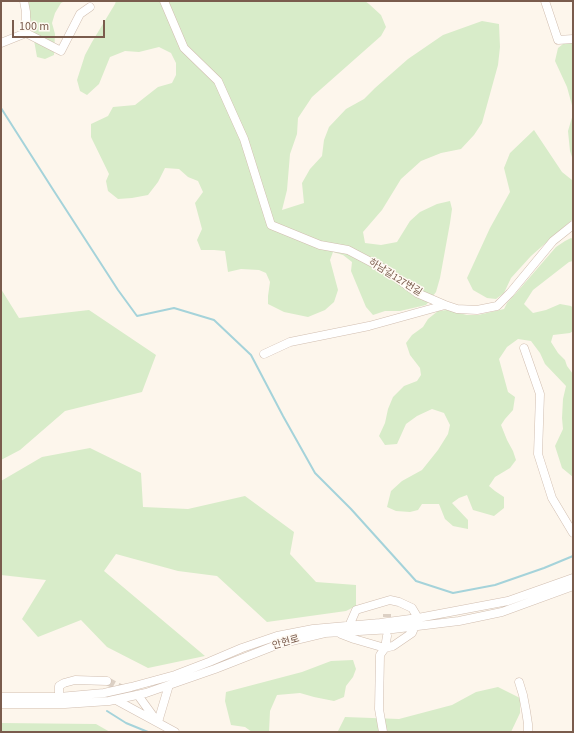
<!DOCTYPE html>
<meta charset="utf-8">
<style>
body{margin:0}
#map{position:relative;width:574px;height:733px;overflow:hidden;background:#fdf6ec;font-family:"Source Sans 3",sans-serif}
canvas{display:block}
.frame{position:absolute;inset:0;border:2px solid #7a5c4d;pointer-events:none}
.scale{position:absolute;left:12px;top:20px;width:93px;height:18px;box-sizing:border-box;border:2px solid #7a5c4d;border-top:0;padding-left:5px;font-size:12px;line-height:14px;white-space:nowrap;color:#7a5c4d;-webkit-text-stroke:3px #fffaf3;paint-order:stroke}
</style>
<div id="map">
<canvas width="574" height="733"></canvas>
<div class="frame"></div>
<div class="scale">100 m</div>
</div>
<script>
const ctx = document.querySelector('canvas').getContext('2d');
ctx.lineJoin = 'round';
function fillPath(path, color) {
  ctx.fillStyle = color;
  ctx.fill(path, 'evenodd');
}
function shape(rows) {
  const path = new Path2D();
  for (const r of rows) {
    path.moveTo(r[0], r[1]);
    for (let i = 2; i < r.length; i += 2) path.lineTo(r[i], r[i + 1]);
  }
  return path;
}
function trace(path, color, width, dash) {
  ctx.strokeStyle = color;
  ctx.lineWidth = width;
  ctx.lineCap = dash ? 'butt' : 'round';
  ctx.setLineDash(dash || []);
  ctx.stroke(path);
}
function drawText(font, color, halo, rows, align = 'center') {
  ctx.font = font + ' "Source Sans 3","Noto Sans KR",sans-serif';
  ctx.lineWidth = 3;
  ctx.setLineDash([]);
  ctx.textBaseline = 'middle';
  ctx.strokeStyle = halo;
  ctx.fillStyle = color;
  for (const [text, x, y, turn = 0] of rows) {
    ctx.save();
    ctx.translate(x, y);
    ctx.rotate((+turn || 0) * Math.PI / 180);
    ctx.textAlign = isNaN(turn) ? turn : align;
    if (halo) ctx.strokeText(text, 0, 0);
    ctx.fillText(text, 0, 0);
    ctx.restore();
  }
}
const green = shape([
 [22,1,65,1,61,3,55,13,52,23,55,34,54,55,45,59,37,57,32,29,31,19],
 [116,1,365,1,369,4,381,15,386,27,381,36,312,97,298,118,297,134,290,154,287,190,282,210,304,203,302,183,310,169,322,156,324,140,329,127,346,109,364,99,375,88,408,59,443,35,482,21,499,24,500,47,498,65,482,123,474,135,461,149,441,153,421,161,401,179,382,210,363,232,365,243,381,245,397,242,410,221,420,212,437,204,450,201,452,209,450,223,440,278,436,292,426,305,400,311,385,311,373,315,366,307,351,271,352,262,343,255,333,252,330,260,338,290,334,302,325,310,308,317,284,312,268,304,268,296,270,282,266,273,259,270,241,269,228,272,225,251,214,250,201,250,197,240,202,229,195,203,203,192,198,181,188,177,179,169,165,168,158,182,148,195,132,198,118,199,108,191,106,181,109,174,91,137,91,124,108,116,113,107,135,105,158,87,172,83,176,75,176,63,171,53,159,47,139,52,125,51,110,57,99,84,87,95,80,91,77,80,85,55,92,42,115,4],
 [573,36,573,109,567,87,555,61,558,48],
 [573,114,573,160,570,151,568,131],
 [534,130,562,172,572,180,573,178,573,219,531,256,511,278,504,293,496,299,487,298,473,290,467,278,490,228,510,192,504,168,510,153],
 [571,238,573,239,573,261,569,262,533,290,524,304,533,313,546,310,560,304,571,306,573,308,573,331,570,333,553,335,551,342,558,353,565,360,567,366,573,374,573,477,562,468,555,446,563,429,562,418,563,399,566,386,545,364,540,353,531,341,518,339,507,347,499,359,508,392,515,397,513,410,505,419,501,425,507,440,513,451,516,460,510,468,495,477,489,486,495,491,504,497,504,508,494,516,473,510,467,495,459,498,452,503,468,520,468,529,453,526,445,519,439,504,422,504,418,510,410,512,396,511,387,507,391,491,402,481,422,470,438,450,448,434,450,425,444,413,432,409,417,416,406,424,397,444,385,445,379,436,385,423,388,409,393,397,404,386,417,381,421,375,420,368,410,355,406,343,412,335,423,327,428,319,438,311,447,310,467,315,478,315,504,309,507,303,517,292,556,247,565,241],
 [1,289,19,318,89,310,156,355,142,392,65,411,20,450,1,460],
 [90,448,141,473,143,507,188,509,245,496,294,532,290,554,316,582,356,585,356,606,346,611,267,622,217,576,178,571,116,554,104,571,205,656,148,668,107,647,81,620,38,637,22,619,46,580,1,575,1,481,42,457],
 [353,660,356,669,353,677,346,686,344,697,334,701,314,697,300,693,277,695,270,711,269,732,252,732,245,727,231,725,225,701,226,692,302,672,331,661],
 [498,687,520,698,520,713,511,732,338,731,345,717,399,719,452,705,476,692],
 [1,723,96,724,110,732,1,732]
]);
const stream = shape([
 [1,108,52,188,118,290,137,316,174,308,214,320,251,355,283,416,315,473,351,509,416,581,453,593,495,585,544,568,573,556],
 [107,711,126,723,148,732]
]);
const minorTunnel = shape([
 [387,629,387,614],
 [107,681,139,698]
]);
const minor = shape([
 [164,1,184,48,218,81,244,139,271,225,320,245,348,250,386,270,417,293,445,305,457,309,477,310,497,306,510,293,553,241,573,225],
 [545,1,558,40,573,39],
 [26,33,61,51,80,14,90,7],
 [1,43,26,33,26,12,24,1],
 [524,348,540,394,538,454,552,498,573,533],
 [264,354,290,342,369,326,445,305],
 [349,626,356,610,390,600,399,602,412,608,418,618],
 [341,634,354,639,385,648,393,646,412,633,415,626],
 [519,682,523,695,526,711,528,724,528,732],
 [1,697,59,697,104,693,131,687,175,675,209,662,242,648,277,636,313,629,380,623,418,618,508,601,573,578],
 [59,697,59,686,64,683,75,680,107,681],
 [140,698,156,720],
 [116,700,175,732],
 [1,704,65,704,109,701,146,693,215,669,279,644,325,633,393,629,459,621,502,612,573,586],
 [158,722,169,685],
 [383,732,379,709,380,655,385,648,387,636]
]);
const streetNames = [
 ["하남길127번길",395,278,32],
 ["안현로",286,643,-16]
];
fillPath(green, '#d8ecc9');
trace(stream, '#a5d3da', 2);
trace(minorTunnel, '#dcd0c4', 8, [8, 4]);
trace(minor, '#d1beb0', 9);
trace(minor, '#fff', 8);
drawText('10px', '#7a5c4d', '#fffaf3', streetNames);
</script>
